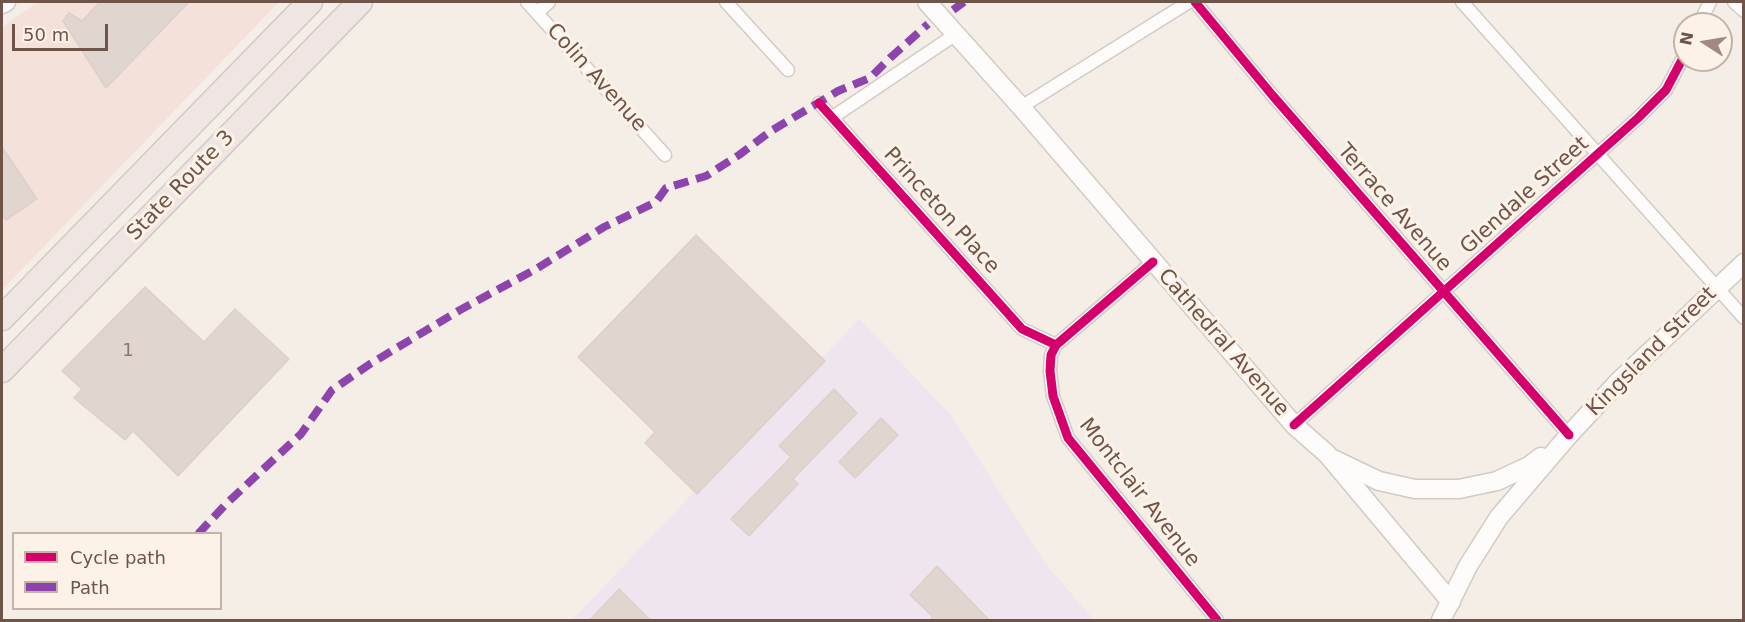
<!DOCTYPE html>
<style>
body{margin:0}
#map{position:relative;width:1745px;height:622px;overflow:hidden;background:#f4eee7;font-family:"DejaVu Sans",sans-serif}
canvas{display:block}
.frame{position:absolute;inset:0;border:3px solid #6f544a;pointer-events:none}
.legend{position:absolute;left:12px;top:532px;width:210px;height:78px;box-sizing:border-box;background:#fdf2e7;border:2px solid #c4b3a8;margin:0;padding:8px 10px;list-style:none;font-size:18px;color:#6f544a}
.legend li{display:flex;align-items:center;gap:12px;height:30px}
.legend b{width:30px;border:2px solid #c4b3a8}
.north{position:absolute;left:1673px;top:12px;width:60px;height:60px;box-sizing:border-box;background:#fdf2e7;border:2px solid #c4b3a8;border-radius:50%;rotate:282deg;font-size:16px;font-weight:700;line-height:24px;text-align:center;color:#6f544a}
.north::after{content:'';display:block;margin:auto;width:21px;height:27px;background:#9e8a81;clip-path:polygon(50% 0,100% 100%,50% 72%,0 100%)}
.scale{position:absolute;left:12px;top:24px;width:96px;height:27px;box-sizing:border-box;border:3px solid #6f544a;border-top:0;padding-left:8px;font-size:18px;line-height:21px;white-space:nowrap;color:#6f544a;-webkit-text-stroke:4px #fdf2e7;paint-order:stroke}
</style>
<div id="map">
<canvas width="1745" height="622"></canvas>
<div class="frame"></div>
<ul class="legend">
<li><b style="height:8px;background:#d6006c"></b>Cycle path</li>
<li><b style="height:8px;background:#8e44ad"></b>Path</li>
</ul>
<div class="north">N</div>
<div class="scale">50 m</div>
</div>
<script>
const ctx = document.querySelector('canvas').getContext('2d');
ctx.lineJoin = 'round';
function fillPath(path, color) {
  ctx.fillStyle = color;
  ctx.fill(path, 'evenodd');
}
function shape(rows) {
  const path = new Path2D();
  for (const r of rows) {
    path.moveTo(r[0], r[1]);
    for (let i = 2; i < r.length; i += 2) path.lineTo(r[i], r[i + 1]);
  }
  return path;
}
function trace(path, color, width, dash) {
  ctx.strokeStyle = color;
  ctx.lineWidth = width;
  ctx.lineCap = dash ? 'butt' : 'round';
  ctx.setLineDash(dash || []);
  ctx.stroke(path);
}
function drawText(font, color, halo, rows, align = 'center') {
  ctx.font = font + ' "DejaVu Sans",sans-serif';
  ctx.lineWidth = 6;
  ctx.setLineDash([]);
  ctx.textBaseline = 'middle';
  ctx.strokeStyle = halo;
  ctx.fillStyle = color;
  for (const [text, x, y, turn = 0] of rows) {
    ctx.save();
    ctx.translate(x, y);
    ctx.rotate((+turn || 0) * Math.PI / 180);
    ctx.textAlign = isNaN(turn) ? turn : align;
    if (halo) ctx.strokeText(text, 0, 0);
    ctx.fillText(text, 0, 0);
    ctx.restore();
  }
}
const commercial = shape([
 [38,2,279,2,2,290,2,27]
]);
const education = shape([
 [859,319,950,414,1045,563,1094,620,572,620]
]);
const building = shape([
 [100,2,189,2,106,88,63,21,69,13,82,21,100,2],
 [2,147,37,199,6,220,2,214,2,147],
 [696,235,825,361,697,494,645,443,655,432,578,357,696,235],
 [145,287,204,342,235,309,289,359,178,476,133,431,125,440,74,398,82,389,62,371,145,287],
 [834,389,857,413,793,479,798,484,749,536,731,519,791,457,779,446,834,389],
 [881,418,898,435,855,478,839,462,881,418],
 [937,566,990,621,931,621,932,616,910,595,937,566],
 [619,589,651,621,589,621,619,589]
]);
const street = shape([
 [527,2,665,155],
 [726,2,788,70],
 [1195,2,1273,96,1569,435],
 [1462,2,1744,318],
 [1734,2,1744,11],
 [537,13,549,2],
 [1699,24,1710,2],
 [819,103,1022,329,1056,345],
 [1021,107,1189,2],
 [833,117,956,34],
 [1153,262,1056,345,1051,355,1050,371,1053,396,1068,438,1217,620],
 [1294,425,1638,118,1666,90,1685,54]
]);
const secondary = shape([
 [927,2,1021,107,1294,425,1327,454,1451,602],
 [2,4,6,2],
 [1333,459,1379,481,1415,489,1459,489,1497,481,1529,466,1541,457],
 [1441,620,1468,566,1499,517,1569,435,1619,381,1744,263]
]);
const highway = shape([
 [2,318,310,2],
 [2,370,360,2]
]);
const quiet = shape([
 [953,10,964,2],
 [198,534,226,504,301,434,332,390,370,364,460,310,536,269,604,227,656,202,666,188,706,176,739,155,771,131,838,91,870,78,890,58,928,24]
]);
const cycleway = shape([
 [1195,2,1273,96,1569,435],
 [819,103,1022,329,1056,345],
 [1153,262,1056,345,1051,355,1050,371,1053,396,1068,438,1217,620],
 [1294,425,1638,118,1666,90,1685,54]
]);
const numberNames = [
 ["1",128,351]
];
const streetNames = [
 ["Colin Avenue",596,78,48],
 ["State Route 3",181,186,-46],
 ["Glendale Street",1525,196,-42],
 ["Terrace Avenue",1394,208,49],
 ["Princeton Place",941,211,48],
 ["Cathedral Avenue",1223,343,49],
 ["Kingsland Street",1652,352,-45],
 ["Montclair Avenue",1139,493,52]
];
fillPath(commercial, '#f4e2da');
fillPath(education, '#efe5ef');
fillPath(building, '#e0d6cf');
trace(building, '#dcd1ca', 1.5);
trace(street, '#d3cbc5', 15);
trace(secondary, '#d3cac4', 21);
trace(highway, '#d3c9c4', 27);
trace(street, '#fdfcfb', 12);
trace(secondary, '#fdfcfb', 18);
trace(highway, '#efe6e3', 24);
trace(quiet, '#8e44ad', 8, [15, 8]);
trace(cycleway, '#d6006c', 9);
drawText('18px', '#8d766e', null, numberNames);
drawText('21px', '#6f544a', '#fdf2e7', streetNames);
</script>
